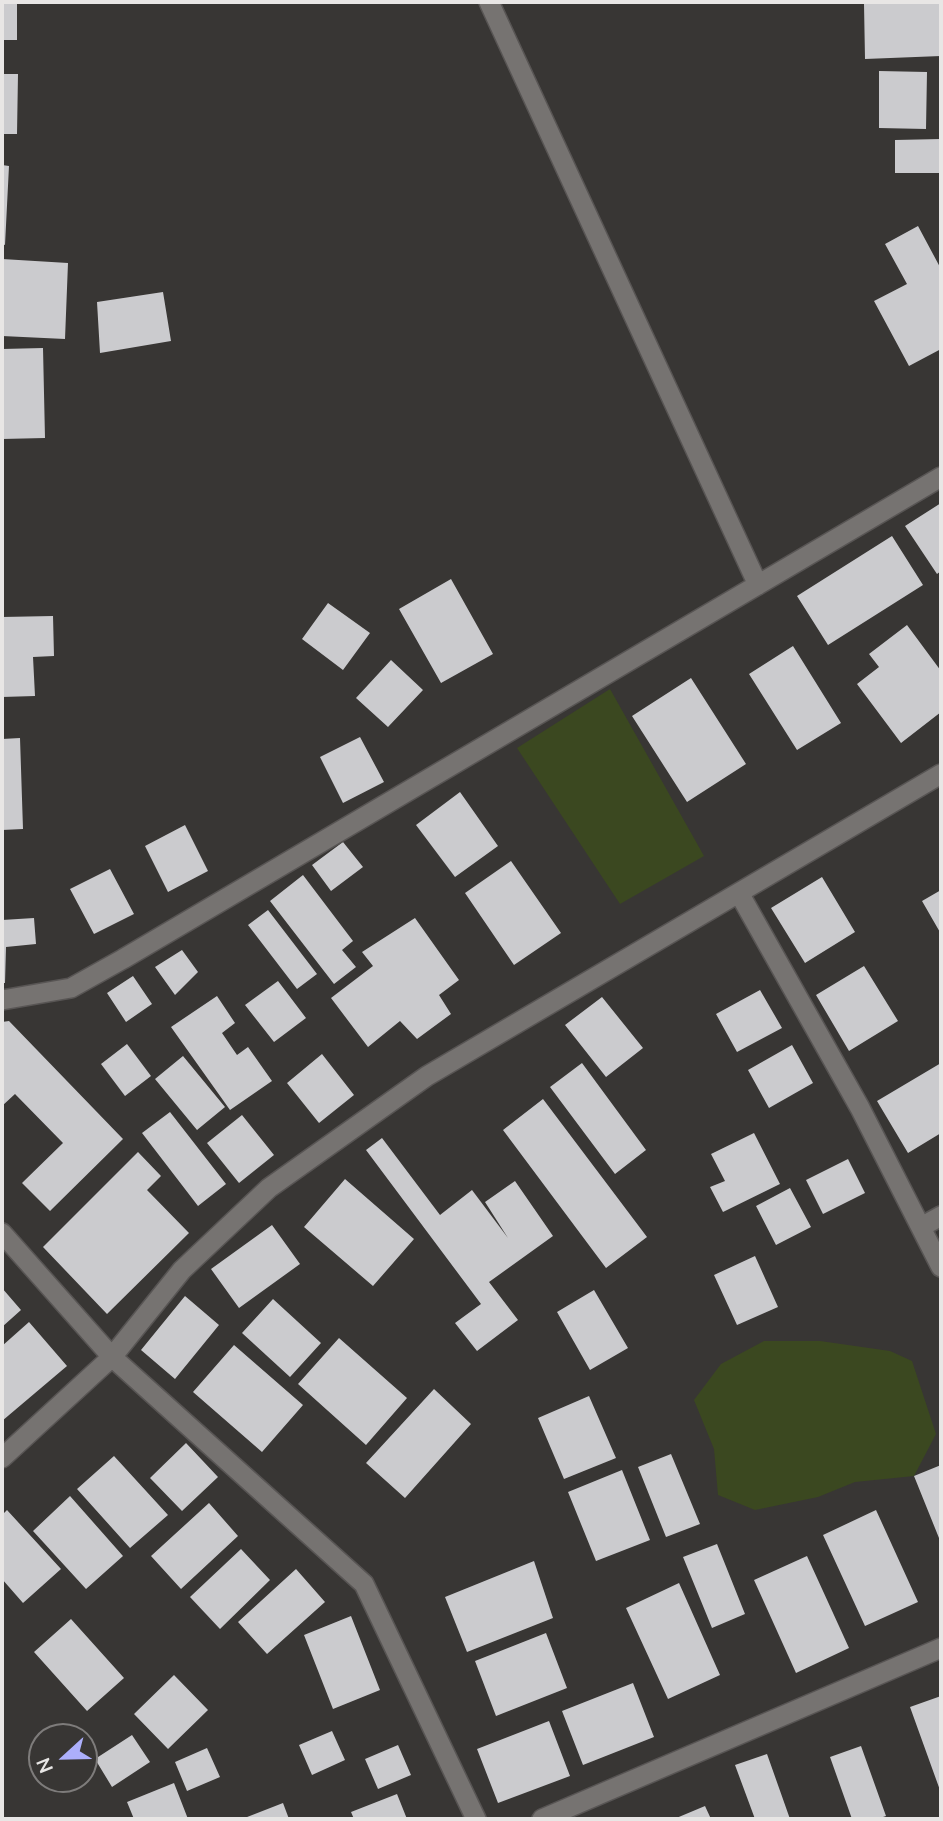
<!DOCTYPE html>
<style>
body{margin:0}
#map{position:relative;width:943px;height:1821px;overflow:hidden;background:#383634;font-family:"Nunito Sans",sans-serif}
canvas{display:block}
.frame{position:absolute;inset:0;border:4px solid #e8e6e5;pointer-events:none}
.north{position:absolute;left:28px;top:1723px;width:70px;height:70px;box-sizing:border-box;background:#383634;border:2px solid #7e7c7b;border-radius:50%;rotate:248deg;font-size:19px;font-weight:700;line-height:28px;text-align:center;color:#e8e6e5}
.north::after{content:'';display:block;margin:auto;width:24px;height:32px;background:#acaffb;clip-path:polygon(50% 0,100% 100%,50% 72%,0 100%)}
</style>
<div id="map">
<canvas width="943" height="1821"></canvas>
<div class="frame"></div>
<div class="north">N</div>
</div>
<script>
const ctx = document.querySelector('canvas').getContext('2d');
ctx.lineJoin = 'round';
function fillPath(path, color) {
  ctx.fillStyle = color;
  ctx.fill(path, 'evenodd');
}
function shape(rows) {
  const path = new Path2D();
  for (const r of rows) {
    path.moveTo(r[0], r[1]);
    for (let i = 2; i < r.length; i += 2) path.lineTo(r[i], r[i + 1]);
  }
  return path;
}
function trace(path, color, width, dash) {
  ctx.strokeStyle = color;
  ctx.lineWidth = width;
  ctx.lineCap = dash ? 'butt' : 'round';
  ctx.setLineDash(dash || []);
  ctx.stroke(path);
}
const green = shape([
 [610,689,704,856,620,904,517,748],
 [764,1341,820,1341,890,1351,912,1361,936,1434,914,1476,855,1482,818,1497,755,1510,718,1495,714,1449,694,1400,721,1364]
]);
const building = shape([
 [2,2,17,2,17,40,2,40],
 [941,2,941,56,865,59,864,4],
 [879,71,927,72,926,129,879,128],
 [2,74,18,74,17,134,2,134],
 [941,139,941,173,895,173,895,140],
 [2,165,9,166,5,245,2,244],
 [918,226,941,269,941,349,909,366,874,301,907,284,885,244],
 [2,259,68,263,65,339,2,336],
 [163,292,171,341,100,353,97,302],
 [43,348,45,438,2,439,2,349],
 [941,503,941,571,937,574,905,526],
 [892,536,923,585,828,645,797,596],
 [451,579,493,654,441,683,399,609],
 [328,603,370,633,343,670,302,639],
 [53,616,54,656,33,657,35,696,2,697,2,617],
 [907,625,941,671,941,712,901,743,857,684,879,667,869,654],
 [793,646,841,723,797,750,749,674],
 [391,660,423,690,388,727,356,698],
 [691,678,746,764,687,802,632,716],
 [360,737,384,782,343,803,320,757],
 [20,738,23,829,2,830,2,739],
 [460,792,498,846,455,877,416,825],
 [185,825,208,871,168,892,145,846],
 [343,842,363,867,331,891,312,865],
 [511,861,561,933,514,965,465,893],
 [110,869,134,914,94,934,70,889],
 [303,875,353,941,342,950,356,967,334,984,270,901],
 [822,877,855,932,805,963,771,908],
 [941,890,941,934,922,901],
 [268,910,317,974,297,989,248,925],
 [34,918,36,944,6,947,5,983,2,983,2,920],
 [415,918,459,980,439,995,451,1014,417,1039,400,1021,368,1047,331,998,373,966,362,952],
 [182,950,198,972,175,995,155,967],
 [864,966,898,1021,849,1051,816,995],
 [133,976,152,1004,126,1022,107,993],
 [278,981,306,1018,274,1042,245,1005],
 [760,990,782,1028,737,1052,716,1014],
 [217,996,235,1023,222,1033,237,1055,248,1047,272,1081,230,1110,171,1027],
 [602,997,643,1048,606,1077,565,1025],
 [9,1021,123,1139,50,1211,22,1183,63,1143,15,1094,2,1106,2,1022],
 [127,1044,151,1076,125,1096,101,1064],
 [792,1045,813,1083,769,1108,748,1070],
 [322,1054,354,1095,319,1123,287,1083],
 [183,1056,225,1107,197,1130,155,1079],
 [582,1063,646,1150,615,1174,550,1087],
 [941,1063,941,1133,908,1153,877,1101],
 [543,1099,647,1237,606,1268,503,1130],
 [170,1112,226,1184,198,1206,142,1133],
 [242,1115,274,1155,239,1183,207,1143],
 [754,1133,780,1184,723,1212,710,1187,725,1181,711,1154],
 [382,1138,440,1215,472,1190,508,1238,485,1202,515,1181,553,1236,489,1282,518,1320,477,1351,455,1323,481,1304,366,1150],
 [138,1152,161,1176,147,1190,189,1233,107,1314,43,1247],
 [848,1159,865,1193,823,1214,806,1180],
 [345,1179,414,1239,373,1286,304,1227],
 [790,1188,811,1227,776,1245,756,1206],
 [272,1225,300,1264,239,1308,211,1269],
 [755,1256,778,1307,737,1325,714,1275],
 [2,1288,21,1310,2,1327],
 [594,1290,628,1348,590,1370,557,1312],
 [185,1296,219,1325,175,1379,141,1350],
 [273,1299,321,1343,290,1377,242,1333],
 [29,1322,67,1366,2,1421,2,1346],
 [339,1338,407,1398,366,1445,298,1384],
 [234,1345,303,1405,262,1452,193,1392],
 [434,1389,471,1424,405,1498,366,1463],
 [589,1396,616,1458,564,1479,538,1418],
 [186,1443,218,1477,182,1511,150,1478],
 [671,1454,700,1524,666,1537,638,1467],
 [114,1456,168,1515,130,1548,77,1489],
 [941,1465,941,1543,914,1476],
 [622,1470,650,1540,596,1561,568,1492],
 [70,1496,123,1556,86,1589,33,1531],
 [209,1503,238,1536,181,1589,151,1556],
 [7,1510,61,1569,23,1603,2,1579,2,1515],
 [876,1510,918,1602,865,1626,823,1535],
 [717,1544,745,1614,712,1628,683,1557],
 [241,1549,270,1580,220,1629,190,1597],
 [807,1556,849,1648,796,1673,754,1580],
 [534,1561,553,1618,467,1652,445,1597],
 [296,1569,325,1602,267,1654,238,1622],
 [679,1583,720,1675,668,1699,626,1608],
 [351,1616,380,1690,333,1709,304,1635],
 [71,1619,124,1678,87,1711,34,1652],
 [546,1633,567,1688,496,1716,475,1661],
 [174,1675,208,1710,168,1749,134,1714],
 [633,1683,654,1737,583,1765,562,1711],
 [941,1696,941,1793,910,1707],
 [549,1721,570,1776,498,1803,477,1749],
 [332,1731,345,1760,312,1775,299,1745],
 [132,1735,150,1762,112,1787,95,1759],
 [398,1745,411,1775,378,1789,365,1759],
 [861,1746,886,1816,877,1819,852,1819,830,1757],
 [207,1748,220,1777,187,1791,175,1762],
 [767,1754,790,1819,755,1819,735,1765],
 [174,1783,188,1819,134,1819,127,1802],
 [397,1794,407,1819,354,1819,351,1812],
 [283,1803,289,1819,242,1819],
 [705,1806,711,1819,674,1819]
]);
const minor = shape([
 [489,2,758,585],
 [739,893,860,1108,941,1267],
 [2,1000,71,988,123,959,941,477],
 [921,1227,941,1216],
 [2,1233,112,1357,364,1584,476,1819],
 [2,1458,112,1357,182,1270,269,1188,427,1076,941,774],
 [542,1819,941,1648]
]);
fillPath(green, '#3b4820');
fillPath(building, '#cbcbce');
trace(minor, '#585554', 22);
trace(minor, '#767371', 19);
</script>
